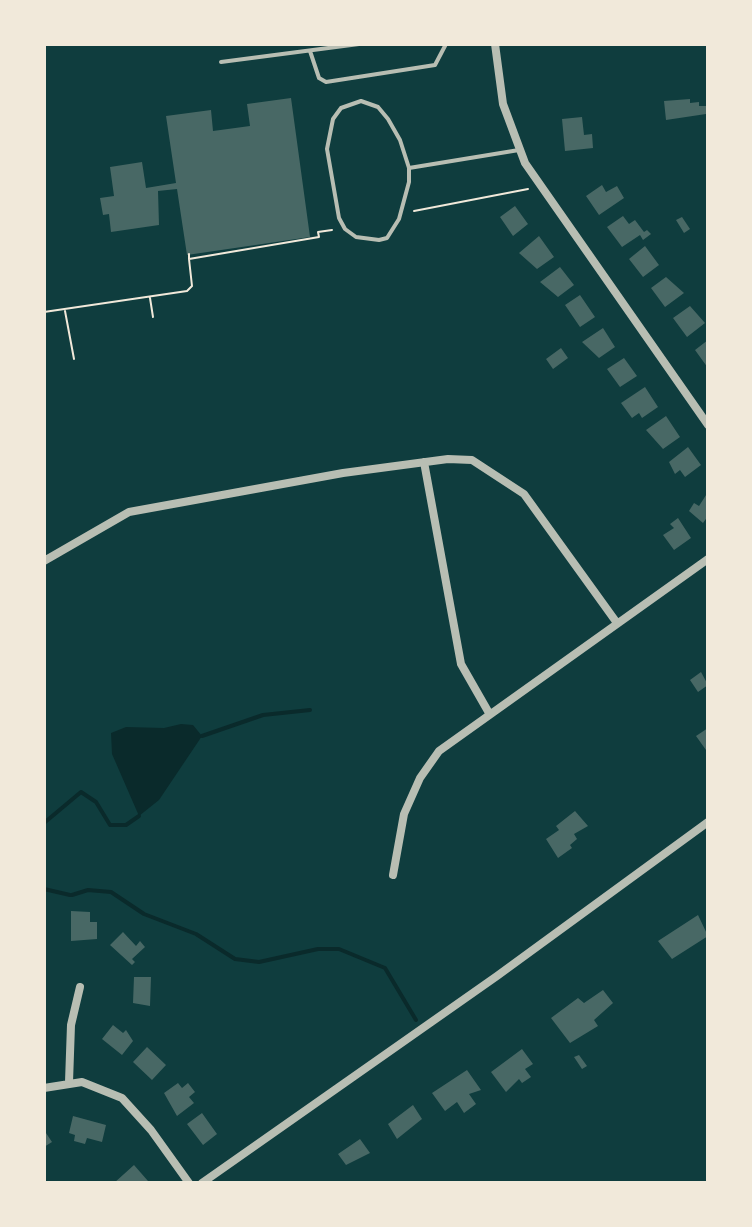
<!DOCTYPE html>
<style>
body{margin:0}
#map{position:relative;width:752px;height:1227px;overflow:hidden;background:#0f3d3e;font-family:Montserrat,sans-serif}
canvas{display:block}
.frame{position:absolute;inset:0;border:46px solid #f1e9da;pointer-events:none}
</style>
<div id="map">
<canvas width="752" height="1227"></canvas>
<div class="frame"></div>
</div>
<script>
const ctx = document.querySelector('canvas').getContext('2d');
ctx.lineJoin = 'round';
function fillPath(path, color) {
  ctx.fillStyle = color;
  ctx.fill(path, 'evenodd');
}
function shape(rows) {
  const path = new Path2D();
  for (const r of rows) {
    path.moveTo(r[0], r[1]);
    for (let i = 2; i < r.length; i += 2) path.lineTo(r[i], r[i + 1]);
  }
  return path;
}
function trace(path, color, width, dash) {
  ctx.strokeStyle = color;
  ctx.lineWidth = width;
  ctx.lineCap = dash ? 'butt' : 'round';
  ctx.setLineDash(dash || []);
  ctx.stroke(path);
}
const water = shape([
 [181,724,193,725,202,736,159,800,139,816,112,754,111,733,126,727,164,728]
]);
const stream = shape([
 [202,736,263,715,310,710],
 [44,823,81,792,96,802,110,825,126,825,139,816],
 [44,889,70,895],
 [72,895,88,890,111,892,144,914,196,934,235,959,259,962,318,949,339,949,385,968,416,1020]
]);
const building = shape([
 [291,98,310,237,187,255,177,189,158,191,159,225,111,232,109,214,103,215,100,198,114,196,110,167,142,162,146,188,176,183,166,116,211,110,213,131,250,126,247,104],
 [690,99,690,103,699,102,699,106,706,106,706,114,666,120,664,101],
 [582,117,584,135,592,134,593,148,565,151,562,119],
 [602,185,606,192,617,186,624,198,599,215,586,196],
 [515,206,528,224,513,236,500,217],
 [623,216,629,224,635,220,644,232,647,230,651,234,643,240,640,235,622,247,607,227],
 [682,217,690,229,684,233,676,220],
 [539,236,554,257,537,269,519,253],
 [645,246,659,265,643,277,629,259],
 [560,267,574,285,558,297,540,282],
 [666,277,684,293,665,307,651,288],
 [580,295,595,317,580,327,565,305],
 [690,306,705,323,687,337,673,318],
 [603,328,615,347,599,358,582,342],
 [708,340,708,368,695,350],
 [561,348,568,358,553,369,546,359],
 [624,358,637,376,620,387,607,369],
 [645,387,658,407,642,418,639,413,632,418,621,403],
 [666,416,680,437,663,449,646,430],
 [688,447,701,465,685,477,680,470,675,474,669,462],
 [708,492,708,516,703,523,689,511,694,503,699,506],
 [678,518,691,538,674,550,663,535,674,528,670,524],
 [701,672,708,685,698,692,690,680],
 [708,728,708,748,706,750,696,736],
 [575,811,588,826,574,834,577,839,570,845,572,848,558,858,546,839,559,830,556,826],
 [71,911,90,912,90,922,97,922,97,939,71,941],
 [698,915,708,936,672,959,658,941],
 [123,932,136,946,140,941,145,947,132,959,135,962,132,965,110,945],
 [134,977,151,977,150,1006,133,1003],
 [603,990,613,1003,594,1020,598,1026,570,1043,551,1018,578,998,584,1003],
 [113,1025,123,1033,126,1030,133,1041,122,1055,102,1039],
 [147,1047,166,1065,152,1080,133,1062],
 [522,1049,533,1064,525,1069,531,1077,522,1083,519,1079,506,1092,491,1072],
 [579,1055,587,1066,582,1069,574,1057],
 [467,1070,481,1090,469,1094,476,1104,464,1113,457,1102,445,1111,432,1093],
 [178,1083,182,1088,188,1083,195,1092,189,1097,194,1103,177,1116,164,1093],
 [413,1105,422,1119,397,1139,388,1124],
 [202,1113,217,1134,203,1145,187,1124],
 [73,1116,106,1125,102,1142,87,1138,85,1144,74,1141,75,1135,69,1133],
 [44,1130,52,1142,44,1147],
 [360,1139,370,1153,346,1165,338,1154],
 [134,1165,148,1181,145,1183,114,1183]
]);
const path = shape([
 [414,211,528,189],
 [189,254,189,259,319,237,318,232,332,230],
 [150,298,153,317],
 [65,311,74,359],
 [44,312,187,291,192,286,189,259]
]);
const service = shape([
 [310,51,319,78,326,82,435,65,446,44],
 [221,62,359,44],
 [361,101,378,107,388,119,400,140,409,168,409,182,399,219,387,238,379,240,356,237,345,229,339,218,327,149,333,119,341,108,361,101],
 [409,168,519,150]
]);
const minor = shape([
 [495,44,503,104,525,163,708,425],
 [424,462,461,664,489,713],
 [44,561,129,512,343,473,448,459,472,460,524,494,617,623],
 [393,875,404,814,420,778,439,751,708,559],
 [69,1082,71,1025,80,987],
 [44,1088,82,1082,122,1098,151,1130,189,1183],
 [202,1183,497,976,708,822]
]);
fillPath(water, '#0a2a2b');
trace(stream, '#0a2a2b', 4);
fillPath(building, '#486865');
trace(path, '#f1e9da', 2);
trace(service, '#b8beb3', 4);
trace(minor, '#b8beb3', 8);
</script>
